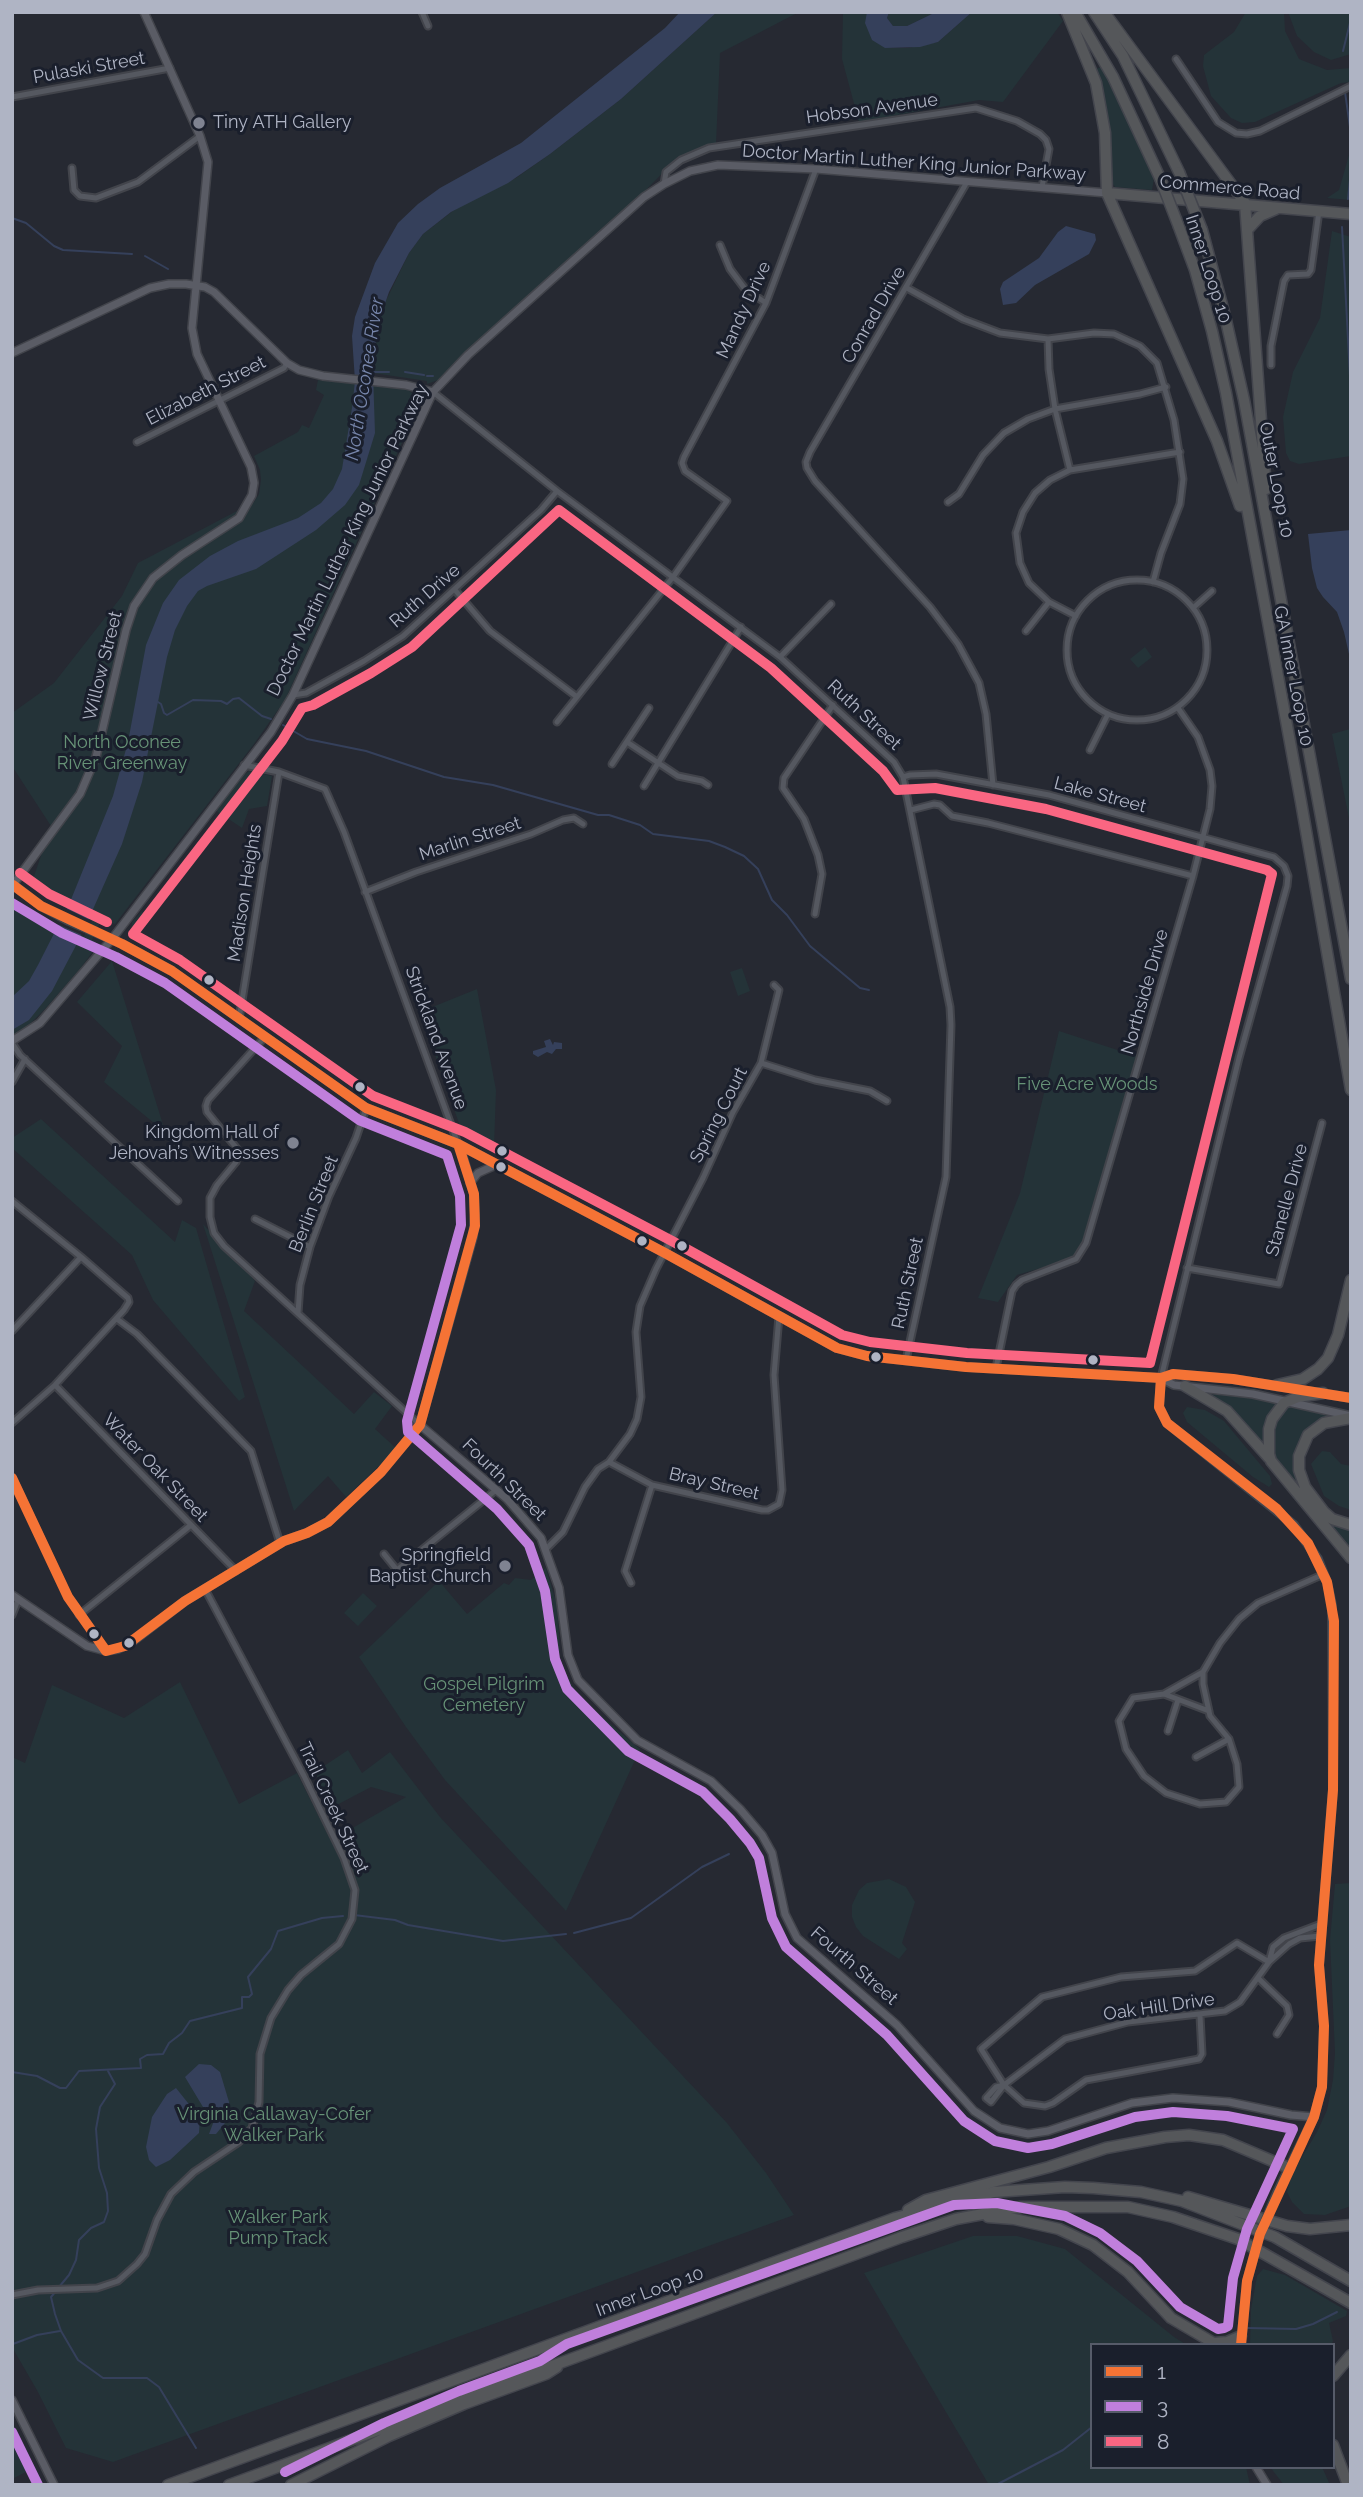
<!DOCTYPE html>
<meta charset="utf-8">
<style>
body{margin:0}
#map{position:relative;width:1363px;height:2497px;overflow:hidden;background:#262932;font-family:Raleway,sans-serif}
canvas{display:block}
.frame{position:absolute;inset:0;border:14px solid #afb4c4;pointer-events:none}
.legend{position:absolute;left:1090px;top:2343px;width:245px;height:126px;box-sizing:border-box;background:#1a1f2c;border:2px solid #565b69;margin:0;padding:9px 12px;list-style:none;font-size:21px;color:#afb4c4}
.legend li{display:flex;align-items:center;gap:14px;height:35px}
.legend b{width:35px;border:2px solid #565b69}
</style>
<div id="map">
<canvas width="1363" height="2497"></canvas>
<div class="frame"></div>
<ul class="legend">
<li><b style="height:9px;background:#f57335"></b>1</li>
<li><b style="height:9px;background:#c07fdc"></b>3</li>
<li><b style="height:9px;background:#fa6682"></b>8</li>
</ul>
</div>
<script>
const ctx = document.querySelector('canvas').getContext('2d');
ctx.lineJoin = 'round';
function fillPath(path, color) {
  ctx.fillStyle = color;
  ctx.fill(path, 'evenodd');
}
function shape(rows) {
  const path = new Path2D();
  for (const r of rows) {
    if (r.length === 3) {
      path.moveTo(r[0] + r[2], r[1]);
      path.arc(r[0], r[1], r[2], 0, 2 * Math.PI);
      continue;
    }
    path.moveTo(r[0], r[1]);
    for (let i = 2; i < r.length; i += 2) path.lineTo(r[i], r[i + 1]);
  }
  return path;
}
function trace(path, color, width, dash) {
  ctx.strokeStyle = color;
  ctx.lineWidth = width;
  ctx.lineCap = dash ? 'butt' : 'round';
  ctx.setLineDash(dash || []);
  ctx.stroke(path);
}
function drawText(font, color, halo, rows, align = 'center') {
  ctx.font = font + ' Raleway,sans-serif';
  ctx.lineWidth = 6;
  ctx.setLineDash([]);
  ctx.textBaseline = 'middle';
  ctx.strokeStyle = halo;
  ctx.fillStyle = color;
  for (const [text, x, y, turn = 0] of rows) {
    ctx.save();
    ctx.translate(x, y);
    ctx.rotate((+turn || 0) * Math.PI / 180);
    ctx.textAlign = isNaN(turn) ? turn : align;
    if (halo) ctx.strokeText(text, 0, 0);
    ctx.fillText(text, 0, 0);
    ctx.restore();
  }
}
const green = shape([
 [717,12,799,12,720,53,716,144,678,157,646,190,459,358,438,380,427,384,427,381,373,373,377,327,382,309,409,253,423,234,458,207,516,178,550,154,621,99],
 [843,12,867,12,885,48,908,48,938,42,972,12,1057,12,1063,21,1003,102,979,100,859,122,842,59],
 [889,12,936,12,907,26,893,26,887,18],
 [1246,12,1284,12,1285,31,1299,59,1327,70,1351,68,1351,82,1341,83,1255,122,1242,123,1231,118,1211,96,1203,66,1204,55,1234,32],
 [1288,12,1351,12,1351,54,1331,60,1314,52,1297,36],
 [1101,67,1140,146,1154,178,1152,190,1115,187,1112,183,1107,116,1096,69],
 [1351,148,1351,200,1327,198,1339,190],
 [1332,231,1351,237,1351,456,1299,464,1290,461,1286,453,1283,417,1293,372,1320,318],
 [318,380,407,389,421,401,285,700,254,744,115,924,112,923,106,926,99,924,92,940,96,942,95,949,79,970,45,1009,21,1033,12,1035,12,902,21,902,37,915,80,935,70,902,66,908,49,900,51,892,32,882,51,826,12,766,12,713,54,683,122,596,138,563,254,502,259,494,261,480,260,470,254,456,298,432,302,425,309,428,324,395,316,390],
 [1145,647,1152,657,1138,668,1130,659],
 [1350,729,1351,731,1351,828,1332,734],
 [249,771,272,776,267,806,249,809,242,828,215,810,233,784],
 [142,911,143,914,137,930,146,938,146,942,135,938,131,930,132,922],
 [112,961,165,1131,165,1132,104,1082,122,1046,77,1002],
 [742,968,750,991,738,996,730,972],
 [477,989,496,1090,494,1147,461,1129,420,1012],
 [1059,1031,1139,1057,1081,1247,1072,1259,1017,1275,998,1302,978,1298,1020,1193],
 [41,1119,175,1242,182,1220,196,1228,245,1397,239,1401,153,1300,132,1255,12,1148,12,1138],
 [203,1224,255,1281,244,1311,354,1414,374,1392,392,1406,375,1429,397,1449,346,1497,328,1476,294,1511],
 [1209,1394,1240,1395,1282,1402,1266,1449],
 [1289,1404,1337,1417,1305,1432,1301,1438,1295,1455,1295,1472,1299,1484,1317,1508,1351,1527,1351,1554,1274,1459,1271,1428],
 [1187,1407,1205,1410,1224,1421,1270,1476,1272,1484,1269,1487,1253,1477,1187,1422,1183,1413],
 [1322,1451,1330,1452,1341,1464,1351,1466,1351,1510,1339,1506,1324,1496,1311,1464],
 [546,1568,557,1605,560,1651,558,1659,567,1677,581,1699,640,1749,566,1911,445,1780,406,1727,359,1657,439,1581,467,1614,504,1583,509,1585,515,1578,531,1580],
 [363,1593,377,1606,358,1626,344,1613],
 [180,1682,239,1804,297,1773,346,1871,353,1868,337,1837,406,1797,371,1787,331,1808,315,1772,348,1750,362,1773,390,1752,440,1817,727,2123,766,2173,794,2215,113,2462,66,2448,38,2392,12,2347,12,1757,25,1763,52,1685,124,1718],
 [889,1879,906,1887,915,1902,902,1943,907,1949,899,1959,863,1936,856,1927,852,1917,852,1905,859,1890,867,1883],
 [1351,1883,1351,2206,1325,2215,1304,2214,1292,2202,1287,2192,1292,2174,1317,2132,1327,2110,1333,2080,1335,2053,1330,1940,1335,1884],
 [973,2236,1017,2236,1065,2249,1174,2337,1187,2345,1092,2345,1092,2467,1246,2467,1250,2485,989,2485,864,2273],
 [1263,2269,1285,2275,1347,2311,1346,2316,1329,2323,1333,2341,1331,2345,1250,2345,1251,2309,1257,2276],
 [12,2421,44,2485,35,2485,28,2471,12,2479],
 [1270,2467,1322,2467,1330,2485,1284,2485]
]);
const water = shape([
 [680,12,717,12,621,99,550,154,508,183,451,212,423,234,409,253,389,292,377,327,373,373,375,433,359,485,345,505,316,530,256,569,207,586,198,591,187,606,175,630,167,657,142,782,122,844,82,934,52,991,29,1020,12,1030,12,997,29,981,38,965,70,902,113,796,128,742,146,645,163,603,179,580,210,556,238,541,298,518,321,503,333,489,342,469,352,408,355,381,352,336,355,317,375,263,398,223,418,204,440,188,521,143,665,28],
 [867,12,889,12,887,18,893,26,907,26,936,12,972,12,938,42,920,47,885,48,872,40,865,23],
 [1066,226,1095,234,1096,240,1089,254,1035,285,1016,303,1003,305,1000,289,1003,282,1039,258,1058,232],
 [1351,530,1351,684,1349,654,1344,632,1337,612,1323,597,1317,588,1312,568,1308,534],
 [550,1039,553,1045,554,1042,562,1043,562,1049,556,1049,552,1054,547,1052,538,1057,533,1054,533,1051,546,1047,544,1041],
 [199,2064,211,2065,220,2072,229,2102,229,2118,216,2134,209,2134,215,2118,203,2107,185,2077],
 [176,2088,200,2118,199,2133,170,2160,156,2167,149,2160,146,2147,152,2117,167,2094]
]);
const pier = shape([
 [63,907,92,921,84,936,55,923]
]);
const stream = shape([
 [1343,51,1350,23,1350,12],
 [1345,92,1351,134],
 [1348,199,1351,170],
 [12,218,26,223,54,246,63,250,132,254],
 [1342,227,1351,395],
 [145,256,168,269],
 [373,372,389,372],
 [405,372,424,375],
 [427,376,433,376],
 [158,702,161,704,164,713,167,715,193,700,221,701,227,704,233,699,239,698,262,716,271,719],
 [283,725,307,739,366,751,444,777,493,785,598,815,609,815,640,825,653,834,709,841,725,847,744,856,758,869,772,900,787,915,810,946,860,988,869,990],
 [354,1915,395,1920,408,1925,503,1941,566,1934],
 [574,1933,631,1918,702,1867,729,1854],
 [12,2072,37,2076,60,2088,66,2088,79,2071,141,2068,140,2059,147,2055,163,2054,169,2043,182,2033,190,2021,242,2008,242,1997,249,1997,252,1994,248,1977,271,1949,278,1931,322,1918,343,1916],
 [59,2287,69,2275,76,2260,79,2240,91,2228,104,2222,108,2211,107,2193,99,2168,96,2129,100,2107,115,2084,108,2071],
 [56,2291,51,2297,55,2314,61,2331,78,2360,103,2378,147,2378,159,2387,196,2448],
 [1247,2328,1296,2329,1313,2324,1337,2312],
 [13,2344,37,2335,60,2331],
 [996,2485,1063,2450,1092,2427]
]);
const street = shape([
 [422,12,428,26],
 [1176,59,1218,122,1236,133,1247,134,1260,131,1351,86],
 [12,97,170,68],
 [72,168,74,190,80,196,96,198,138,182,200,136],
 [967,182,810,452,806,462,807,468,815,481,930,607,958,644,979,683,986,714,993,785],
 [664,184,666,172,681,160,709,148,976,108,1017,121,1040,134,1046,140,1049,149,1042,187],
 [720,245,730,269,745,289,766,303],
 [907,288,963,319,1000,333,1048,339,1094,333,1114,334,1140,346,1157,363,1174,420,1183,479,1180,504,1161,553,1153,582],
 [1048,339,1049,369,1055,409,1070,470],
 [1271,365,1271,346,1284,281,1288,275,1308,274,1311,270,1319,211],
 [433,392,557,491,780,657,894,762,903,777,950,1007,951,1025,946,1177,906,1360],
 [137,442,284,368,287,363],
 [948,502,959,494,983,455,1004,433,1028,419,1055,409,1140,394,1166,387],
 [1137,650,70],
 [455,590,490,631,577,697],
 [1193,608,1212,591],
 [1076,616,1049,602,1029,583,1020,563,1016,533,1023,512,1035,493,1050,480,1070,470,1180,452],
 [1026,631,1049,602],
 [780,657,831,604],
 [293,695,306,693,364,661,403,636,541,510,557,491],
 [557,722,673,577,727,501,685,471,682,463,684,457,766,303,816,169],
 [627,742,678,776,702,781,708,785],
 [1090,750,1108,714],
 [612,764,649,708],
 [244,765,279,772,325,789,344,832,458,1144],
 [903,777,910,775,936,774,1049,795,1274,857,1284,866,1288,876,1287,886,1239,1058,1161,1378],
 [644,786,741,627],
 [911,810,934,804,940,805,952,816,988,823,1193,876],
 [365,892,416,872,531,834,563,820,574,818,583,824],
 [815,914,822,874,818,855,804,819,783,788,784,778,833,705],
 [239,1019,279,772],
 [264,1038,208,1100,206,1106,207,1112,239,1151,236,1162,217,1185,210,1198,210,1217,214,1233,224,1246,420,1425],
 [12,1043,20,1055,178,1201],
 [761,1063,815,1080,870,1091,887,1101],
 [12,1082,25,1059],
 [12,1201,81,1257,128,1298,129,1302,124,1310,55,1385,12,1423],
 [255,1219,310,1247],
 [1187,1268,1279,1284,1322,1123],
 [298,1313,300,1285,310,1247,329,1196,356,1138,366,1108],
 [117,1319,137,1334,251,1451,280,1543],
 [12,1331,81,1257],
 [996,1368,1012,1291,1016,1285,1022,1280,1076,1259,1086,1243,1193,876,1210,809,1212,786,1210,770,1198,737,1178,708],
 [55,1385,236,1571],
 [609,1462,630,1434,637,1419,641,1397,636,1332,640,1306,656,1269,703,1178,733,1112,761,1063,779,990,774,985],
 [12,1477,68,1597,106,1651],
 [546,1549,563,1532,585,1487,598,1469,609,1462,652,1485,762,1510,768,1510,779,1504,782,1490,774,1375,779,1316],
 [384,1554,397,1570,496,1490],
 [631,1583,625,1571,652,1485],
 [12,1615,18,1600],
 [79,1615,191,1525],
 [1203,1672,1203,1684,1210,1716,1229,1739,1237,1764,1239,1787,1226,1802,1200,1804,1166,1793,1144,1776,1126,1749,1119,1721,1133,1698,1164,1694,1203,1672,1220,1643,1239,1619,1258,1603,1324,1574],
 [1164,1694,1209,1711],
 [1168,1731,1178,1700],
 [1196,1757,1229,1739],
 [1269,1962,1273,1947,1284,1938,1321,1924],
 [1258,1978,1287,2006,1289,2015,1277,2034],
 [1200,2016,1202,2054,1199,2059,1086,2080,1053,2103,1045,2106,1024,2103,1004,2085,981,2049,1042,1997,1121,1977,1195,1971,1237,1943,1269,1962],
 [991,2102,986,2098,996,2087,1004,2085,1065,2039,1128,2022,1225,2011,1240,2002,1269,1962,1289,1944,1300,1938,1320,1936],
 [991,2102,1004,2085],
 [12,2295,38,2290,97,2288,118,2281,137,2264,145,2254,157,2220,171,2194,194,2172,239,2142,252,2128,259,2102,260,2054,271,2018,288,1990,301,1975,339,1944,352,1919,355,1890,344,1858,304,1776,205,1589]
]);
const secondary = shape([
 [12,353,150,288,169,284,186,284,205,287,214,292,287,363,299,370,323,376,406,385,433,392],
 [12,884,41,906,69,921,122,944,172,971,366,1108,458,1144,665,1253,837,1348,867,1356,966,1367,1161,1378,1173,1374,1233,1379,1351,1398],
 [12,886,80,794,96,757,126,630,134,606,153,578,182,555,239,518,252,495,254,483,251,467,197,354,192,328,208,162,200,136,144,12],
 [12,1041,40,1023,112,939,271,732,293,695,433,392,468,355,644,197,664,184,690,171,718,165,816,169,1107,193],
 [470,1183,478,1173,498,1164],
 [1161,1378,1159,1407,1167,1423,1294,1525,1318,1559,1327,1582,1332,1605,1333,1790,1319,1965,1324,2026,1322,2087,1314,2117,1277,2193],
 [1161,1378,1174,1385,1253,1394,1351,1416],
 [420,1425,507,1499,541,1538,559,1588,568,1655,578,1680,637,1740,711,1781,740,1809,762,1835,772,1853,785,1914,797,1938,897,2025,974,2111,1000,2128,1028,2134,1048,2131,1132,2103,1173,2098,1229,2102,1291,2115,1314,2117],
 [12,1595,87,1646,106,1651,118,1649,132,1642,185,1601,284,1541,307,1533,328,1522,381,1472,420,1425,473,1237,475,1215,474,1194,459,1144],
 [1241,2345,1247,2281],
 [12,2400,54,2485],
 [1256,2467,1267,2485]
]);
const highway = shape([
 [1067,12,1096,83,1105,133,1107,193,1217,441,1240,506],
 [1075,12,1113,77,1160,178],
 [1094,12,1123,56,1179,172],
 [1104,12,1245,203,1266,489],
 [1107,193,1351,214],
 [1179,227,1195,270,1212,331,1226,393,1301,802,1351,1090],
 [1202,230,1225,316,1244,400,1351,979],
 [1247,230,1260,216,1276,209],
 [1277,1385,1303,1379,1318,1369,1328,1358,1338,1335,1351,1280],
 [1185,1386,1227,1411,1269,1458],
 [1323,1393,1298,1397,1284,1403,1272,1419,1269,1429,1269,1454,1271,1461,1351,1558],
 [1351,1418,1324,1423,1308,1435,1299,1456,1299,1470,1305,1487,1324,1512,1332,1519,1351,1525],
 [1188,2197,1287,2226,1310,2229,1351,2225],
 [908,2210,926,2200,1049,2167,1106,2148,1165,2137,1189,2135,1223,2140,1289,2168],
 [988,2217,1014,2219,1059,2229,1093,2245,1128,2272,1171,2318,1217,2345],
 [1215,2343,1227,2342,1241,2336],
 [1333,2376,1351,2355],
 [1333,2445,1348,2485],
 [168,2485,895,2218,994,2192,1065,2187,1093,2188,1141,2192,1182,2201,1275,2237,1351,2281],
 [229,2485,902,2237,956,2219,1021,2207,1128,2207,1173,2217,1238,2239,1351,2303],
 [291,2485,389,2436,464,2404,546,2374,557,2367]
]);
const secondaryBridge = shape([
 [1247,2281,1260,2234,1277,2193]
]);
const highwayBridge = shape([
 [1179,172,1202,230],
 [1160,178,1179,227]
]);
const bus1 = shape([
 [13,885,41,906,122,944,172,971,366,1108,458,1144,665,1253,837,1348,867,1356,966,1367,1161,1378,1173,1374,1233,1379,1351,1398],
 [1161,1378,1159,1407,1167,1423,1277,1509,1308,1543,1327,1582,1334,1621,1333,1790,1319,1965,1324,2026,1322,2087,1314,2117,1260,2234,1247,2281,1241,2345],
 [12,1478,68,1597,106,1651],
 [106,1651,125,1646,185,1601,284,1541,307,1533,328,1522,381,1472,420,1425,475,1226,474,1194,458,1144]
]);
const bus2 = shape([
 [12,903,62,933,116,957,165,983,359,1120,447,1155,460,1196,461,1225,407,1421,408,1432,497,1509,529,1545,545,1591,555,1659,567,1689,628,1751,703,1792,730,1819,750,1843,759,1858,772,1918,786,1947,887,2035,964,2121,995,2141,1028,2148,1052,2144,1135,2117,1173,2112,1227,2116,1293,2129,1247,2229,1233,2278,1228,2326,1224,2328,1218,2329,1180,2307,1137,2261,1100,2233,1065,2216,997,2203,954,2205,567,2344,540,2361,459,2391,384,2423,285,2472],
 [12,2432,38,2485]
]);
const bus3 = shape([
 [559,510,771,668,883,771,897,790,935,788,1046,809,1267,870,1272,874,1150,1363,967,1353,870,1342,842,1335,672,1241,465,1132,373,1096,180,960,133,934,282,741,302,708,313,705,371,673,412,647,559,510],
 [20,873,49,894,107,922]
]);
const markers = [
 [199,123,7,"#7f8391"],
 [209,980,6,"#afb4c4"],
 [360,1087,6,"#afb4c4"],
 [293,1143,7,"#7f8391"],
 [502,1151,6,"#afb4c4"],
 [501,1167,6,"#afb4c4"],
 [642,1241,6,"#afb4c4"],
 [682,1246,6,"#afb4c4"],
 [876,1357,6,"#afb4c4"],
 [1093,1360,6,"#afb4c4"],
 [505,1566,7,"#7f8391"],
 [94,1634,6,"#afb4c4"],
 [129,1643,6,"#afb4c4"]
];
const streetNames = [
 ["Pulaski Street",89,68,-10],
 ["Hobson Avenue",872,109,-8],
 ["Doctor Martin Luther King Junior Parkway",914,163,4],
 ["Commerce Road",1230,188,5],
 ["Inner Loop 10",1208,269,72],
 ["Mandy Drive",744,310,-65],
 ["Conrad Drive",874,315,-60],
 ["Elizabeth Street",206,391,-27],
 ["Outer Loop 10",1276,480,79],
 ["Doctor Martin Luther King Junior Parkway",348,540,-64],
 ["Ruth Drive",425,596,-41],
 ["Willow Street",103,666,-76],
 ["GA Inner Loop 10",1293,676,79],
 ["Ruth Street",864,715,43],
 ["Lake Street",1100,795,15],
 ["Marlin Street",470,839,-18],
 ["Madison Heights",245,893,-81],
 ["Northside Drive",1145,992,-74],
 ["Strickland Avenue",436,1038,70],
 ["Spring Court",719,1115,-63],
 ["Stanelle Drive",1287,1200,-75],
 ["Berlin Street",314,1204,-68],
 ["Ruth Street",908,1283,-78],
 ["Water Oak Street",155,1468,46],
 ["Fourth Street",504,1480,44],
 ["Bray Street",714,1484,13],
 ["Trail Creek Street",333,1808,65],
 ["Fourth Street",854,1966,41],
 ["Oak Hill Drive",1159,2007,-8],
 ["Inner Loop 10",650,2292,-20]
];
const poiNames = [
 ["Tiny ATH Gallery",213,123,"left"],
 ["Kingdom Hall of",279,1133],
 ["Jehovah’s Witnesses",279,1154],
 ["Springfield",491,1556],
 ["Baptist Church",491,1577]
];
const parkNames = [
 ["North Oconee",122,743],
 ["River Greenway",122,764],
 ["Five Acre Woods",1087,1085],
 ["Gospel Pilgrim",484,1685],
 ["Cemetery",484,1706],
 ["Virginia Callaway-Cofer",274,2115],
 ["Walker Park",274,2136],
 ["Walker Park",278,2218],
 ["Pump Track",278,2239]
];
const waterNames = [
 ["North Oconee River",365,379,-81]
];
fillPath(green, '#243338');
fillPath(water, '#35405b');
fillPath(pier, '#262932');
trace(stream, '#35405b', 2);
trace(street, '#42444b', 9);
trace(secondary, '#42444b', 10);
trace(highway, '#43454d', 13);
trace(street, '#555860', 5);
trace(secondary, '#5a5c65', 7);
trace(highway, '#55575a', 10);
trace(secondaryBridge, '#42444b', 10, []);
trace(highwayBridge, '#43454d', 13, []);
trace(secondaryBridge, '#5a5c65', 7);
trace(highwayBridge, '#55575a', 10);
trace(bus1, '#f57335', 10);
trace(bus2, '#c07fdc', 10);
trace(bus3, '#fa6682', 10);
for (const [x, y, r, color] of markers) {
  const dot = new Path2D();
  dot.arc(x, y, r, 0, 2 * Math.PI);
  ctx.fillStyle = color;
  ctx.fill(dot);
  trace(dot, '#1a1f2c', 2.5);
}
drawText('18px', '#afb4c4', '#1a1f2c', streetNames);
drawText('18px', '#afb4c4', '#1a1f2c', poiNames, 'right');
drawText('18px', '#679377', '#1a1f2c', parkNames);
drawText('italic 19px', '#7786ab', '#1a1f2c', waterNames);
</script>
